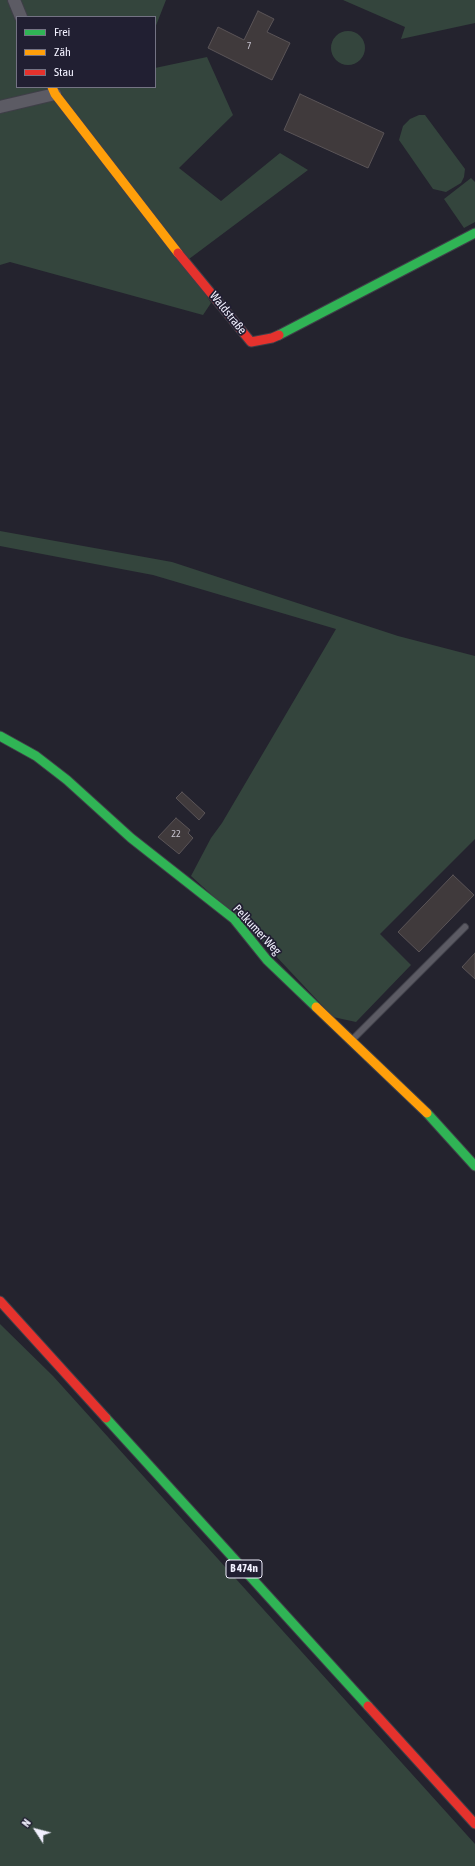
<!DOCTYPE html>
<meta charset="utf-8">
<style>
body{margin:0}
#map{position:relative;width:475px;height:1866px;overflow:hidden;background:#24232e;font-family:"Asap Condensed",sans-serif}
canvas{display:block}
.legend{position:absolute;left:16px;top:16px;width:140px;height:72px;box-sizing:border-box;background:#211f32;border:1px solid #747384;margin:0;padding:5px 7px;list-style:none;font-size:12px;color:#f1f0fe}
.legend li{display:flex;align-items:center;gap:8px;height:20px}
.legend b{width:20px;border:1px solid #747384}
.north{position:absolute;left:16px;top:1810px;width:40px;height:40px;-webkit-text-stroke:3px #211f32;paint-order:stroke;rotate:306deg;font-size:11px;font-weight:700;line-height:16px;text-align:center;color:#f1f0fe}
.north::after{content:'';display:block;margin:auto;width:14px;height:18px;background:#f1f0fe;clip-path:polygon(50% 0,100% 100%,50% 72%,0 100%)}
</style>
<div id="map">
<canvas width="475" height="1866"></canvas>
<ul class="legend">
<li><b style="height:5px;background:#30b455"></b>Frei</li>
<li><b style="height:5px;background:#ff9f0a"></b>Zäh</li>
<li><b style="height:5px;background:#e5322d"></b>Stau</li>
</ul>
<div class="north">N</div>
</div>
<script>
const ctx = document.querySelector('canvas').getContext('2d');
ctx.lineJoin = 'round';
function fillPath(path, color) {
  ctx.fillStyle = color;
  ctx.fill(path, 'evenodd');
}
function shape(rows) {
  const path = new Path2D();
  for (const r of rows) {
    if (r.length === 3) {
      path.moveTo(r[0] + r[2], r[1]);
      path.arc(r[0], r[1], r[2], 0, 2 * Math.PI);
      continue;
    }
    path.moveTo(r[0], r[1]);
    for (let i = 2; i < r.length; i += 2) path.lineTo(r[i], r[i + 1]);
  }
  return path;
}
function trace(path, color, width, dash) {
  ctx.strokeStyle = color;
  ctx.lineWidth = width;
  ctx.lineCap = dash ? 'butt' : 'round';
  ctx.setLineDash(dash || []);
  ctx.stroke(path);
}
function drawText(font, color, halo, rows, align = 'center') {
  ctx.font = font + ' "Asap Condensed",sans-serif';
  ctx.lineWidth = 3.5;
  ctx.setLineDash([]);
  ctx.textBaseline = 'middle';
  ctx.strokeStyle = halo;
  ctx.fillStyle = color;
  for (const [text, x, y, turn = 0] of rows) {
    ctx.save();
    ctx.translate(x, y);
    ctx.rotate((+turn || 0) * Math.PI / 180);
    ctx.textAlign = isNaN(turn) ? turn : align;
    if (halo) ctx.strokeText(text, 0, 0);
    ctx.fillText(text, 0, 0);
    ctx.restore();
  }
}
const green = shape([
 [0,0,166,0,155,28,155,17,17,17,17,87,155,87,155,68,207,57,233,115,179,168,221,201,280,153,308,170,185,262,211,303,203,315,10,262,0,265],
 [343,0,475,0,475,23,401,39,405,27],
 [348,48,17],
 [419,115,425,115,465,169,464,177,461,183,446,192,433,189,399,140,403,126,410,119],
 [471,178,475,182,475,222,464,228,444,199],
 [0,531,172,562,398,636,475,656,475,839,380,934,411,965,356,1022,333,1017,259,938,191,876,211,838,222,823,336,629,153,575,0,546],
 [0,1324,53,1376,475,1844,475,1866,0,1866]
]);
const building = shape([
 [258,11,274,19,267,32,290,43,272,80,208,48,218,27,244,40,258,11],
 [300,94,384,133,368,168,284,130,300,94],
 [182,792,205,813,199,820,176,798,182,792],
 [176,818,190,830,188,833,193,838,179,854,158,837,176,818],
 [453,875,474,895,419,952,398,932,453,875],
 [475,953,475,979,462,967,475,953]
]);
const lane = shape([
 [353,1039,465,927]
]);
const street = shape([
 [14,0,21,17],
 [0,107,55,94]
]);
const fast = shape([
 [279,335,475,233],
 [0,736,36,756,67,780,131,838,234,919,267,960,316,1007],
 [427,1113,475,1166],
 [106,1418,368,1706]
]);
const slow = shape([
 [52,87,55,94,178,253],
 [316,1007,427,1113]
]);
const jam = shape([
 [178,253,251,342,272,338,279,335],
 [0,1301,106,1418],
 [368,1706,475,1824]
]);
const numberNames = [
 ["7",249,46],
 ["22",176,834]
];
const shields = [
 [244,1569,36]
];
const shieldNames = [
 ["B 474n",244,1569]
];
const streetNames = [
 ["Waldstraße",228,313,51],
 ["Pelkumer Weg",257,930,47]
];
fillPath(green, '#34453d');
fillPath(building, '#403a3c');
trace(building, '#5a5457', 1);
trace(lane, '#3f3f48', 8);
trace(street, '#3f3f48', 14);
trace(fast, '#3f3f48', 11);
trace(slow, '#3f3f48', 11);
trace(jam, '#3f3f48', 11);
trace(lane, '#5c5b64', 6);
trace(street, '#5c5b64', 12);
trace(fast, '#30b455', 9);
trace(slow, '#ff9f0a', 9);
trace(jam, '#e5322d', 9);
drawText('10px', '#c5c2ce', null, numberNames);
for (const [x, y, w] of shields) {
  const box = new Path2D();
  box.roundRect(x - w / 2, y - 9, w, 18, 3);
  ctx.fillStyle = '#211f32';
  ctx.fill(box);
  trace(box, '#f1f0fe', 1);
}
drawText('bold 11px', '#f1f0fe', null, shieldNames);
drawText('12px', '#f1f0fe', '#211f32', streetNames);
</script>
